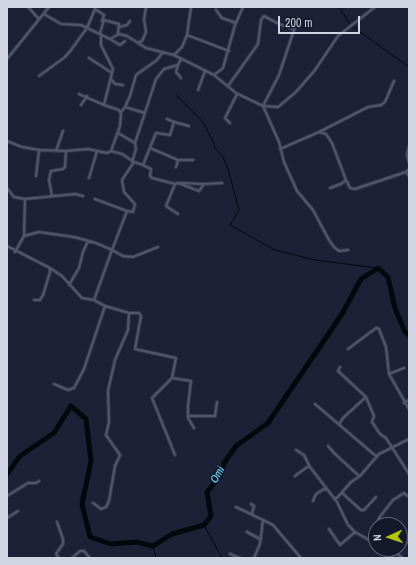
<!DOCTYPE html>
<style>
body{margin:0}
#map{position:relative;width:416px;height:565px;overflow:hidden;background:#1c2135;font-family:"Archivo Narrow",sans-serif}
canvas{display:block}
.frame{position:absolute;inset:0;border:8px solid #d1d5e3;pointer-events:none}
.north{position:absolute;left:368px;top:517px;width:40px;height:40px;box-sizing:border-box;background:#13182a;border:1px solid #5f6474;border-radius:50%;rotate:267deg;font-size:11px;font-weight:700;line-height:16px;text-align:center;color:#d1d5e3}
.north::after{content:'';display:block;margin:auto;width:14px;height:18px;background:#b1c500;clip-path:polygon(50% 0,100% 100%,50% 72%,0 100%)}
.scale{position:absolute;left:278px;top:16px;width:82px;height:18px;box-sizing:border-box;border:2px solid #d1d5e3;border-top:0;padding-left:5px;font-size:12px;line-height:14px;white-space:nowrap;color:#d1d5e3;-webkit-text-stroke:3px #13182a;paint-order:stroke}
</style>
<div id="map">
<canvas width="416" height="565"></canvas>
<div class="frame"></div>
<div class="north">N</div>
<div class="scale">200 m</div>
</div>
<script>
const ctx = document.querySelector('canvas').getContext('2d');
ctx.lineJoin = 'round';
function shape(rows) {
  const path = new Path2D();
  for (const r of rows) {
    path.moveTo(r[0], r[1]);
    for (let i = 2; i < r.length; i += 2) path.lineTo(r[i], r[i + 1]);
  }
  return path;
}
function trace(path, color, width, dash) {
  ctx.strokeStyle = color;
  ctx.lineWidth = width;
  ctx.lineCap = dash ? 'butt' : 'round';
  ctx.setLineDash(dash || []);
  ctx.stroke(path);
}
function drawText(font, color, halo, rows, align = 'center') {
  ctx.font = font + ' "Archivo Narrow",sans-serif';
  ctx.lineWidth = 3;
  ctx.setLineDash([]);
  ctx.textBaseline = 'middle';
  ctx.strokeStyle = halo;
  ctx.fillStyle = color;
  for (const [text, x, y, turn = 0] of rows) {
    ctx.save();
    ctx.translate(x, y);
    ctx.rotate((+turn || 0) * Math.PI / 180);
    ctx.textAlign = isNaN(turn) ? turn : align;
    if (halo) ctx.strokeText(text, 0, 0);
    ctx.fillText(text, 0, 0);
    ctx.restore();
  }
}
const stream = shape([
 [339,7,350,24],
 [352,26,409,67],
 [176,95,203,122,213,141,215,148,223,157,228,169,239,210,230,225,275,250,315,260,378,268],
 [204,525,222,558],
 [153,546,156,558]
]);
const river = shape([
 [7,474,20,456,54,433,71,406,86,419,91,461,82,504,90,537,111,544,136,542,153,546,172,534,204,525,211,516,207,492,220,476,224,463,236,446,268,423,342,314,361,279,378,268,388,277,395,308,405,332,409,335]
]);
const minor = shape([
 [28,7,38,18],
 [216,10,222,18,236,23],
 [44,14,61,24,81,25,110,39,119,34,127,36,146,48,174,55,182,47,187,35,191,7],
 [298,18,279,75,263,106,279,142,284,162,297,191,313,210,329,240,334,247,339,251,348,250],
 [119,27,127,25,130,21],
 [100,33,104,20,119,24,118,34],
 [187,35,229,51],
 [110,39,120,45,125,41],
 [139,42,142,41,146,32,144,19,146,7],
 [174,55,214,75,236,93,263,106,278,107,296,92,315,70,338,36,375,7],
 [89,58,112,73],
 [7,59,49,7],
 [178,65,176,72,181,78],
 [214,75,223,68,235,25,243,7],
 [39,76,65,57,71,50,87,28,95,9,104,15,102,21],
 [111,79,115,84,123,85],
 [228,86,258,44,261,20,264,16,277,23,293,29],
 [198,90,205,71],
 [79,94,104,105],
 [81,105,87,96],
 [125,107,145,113],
 [121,112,125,107,130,96,136,75,157,60,163,52],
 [167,119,174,122],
 [230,123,225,118,237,94],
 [319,132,368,107,381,105,385,102,394,81],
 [118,133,135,143],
 [7,141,22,147,39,150,66,151,88,149,107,153,111,151],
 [409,146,407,155,409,163],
 [150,148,178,160,193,160],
 [280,149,319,132,326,134,332,143,346,180,350,188,355,189,406,172,409,169],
 [56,151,63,131],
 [132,162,136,149,135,143,156,79,164,69,178,65,181,59],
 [134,162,143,165,156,133,170,135,174,122,189,126],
 [143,165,151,169,150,176,152,178,175,184,166,206,178,214],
 [176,167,178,160],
 [406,172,409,176],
 [36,176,39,150],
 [89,178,97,151],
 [181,183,204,184],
 [175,184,178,183,199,191,204,184,222,183],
 [7,188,14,197,25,199,75,194,83,196],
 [330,188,341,184,346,180],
 [52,196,49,180,51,171,63,169,65,167,66,151],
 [95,199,127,211],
 [24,236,39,232,74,237,96,243,112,250,127,211,133,212,135,204,124,192,122,180,134,162,122,154,111,151,120,126,121,114,119,110,104,105,113,69,101,45,101,34],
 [7,246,50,268,62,276,82,298,94,300,105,306,129,313,139,313,141,316,135,349,176,358,172,378,152,398,175,455],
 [15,252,24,236,25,199],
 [69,285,79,268,83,252,88,241],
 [34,300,40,300,43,295,50,272,50,268],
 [94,300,112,250,123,256,133,257,158,247],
 [348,349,376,328,379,329,386,347,389,374,409,409],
 [340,367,338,371,366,397,374,416,372,422,380,434,386,438,409,474],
 [389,374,404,368],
 [172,378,191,381,188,406,188,418,194,428],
 [54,384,68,390,74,388,84,369,105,306],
 [404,403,409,400],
 [315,404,377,457],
 [188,416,215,416,217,402],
 [339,424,343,418,366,397],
 [328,446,334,453,359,476],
 [296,450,304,455,310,467,337,502,348,525,355,532,376,544],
 [295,476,307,467,310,467],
 [342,493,361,510,364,510,376,497],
 [7,496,28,483,36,483,39,481],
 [334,498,337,498,351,482,360,476,379,454,409,439],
 [313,501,316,494,324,489,327,490],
 [93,503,101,509,106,507,109,501,115,466,120,455,106,435,109,422,108,391,115,360,128,330,129,313],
 [251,504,254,506,252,514],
 [236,507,263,520,260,544,254,558],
 [7,518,18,511],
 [263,520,273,525,301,558],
 [57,522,63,539,63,544,56,554,59,558],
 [377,525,379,518,393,500,404,493,409,497],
 [329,529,340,545,355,532],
 [400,538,409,543],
 [389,549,403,558],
 [230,554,240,558],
 [72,558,80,551,84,551,90,558],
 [390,558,395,554]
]);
const tertiary = shape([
 [247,532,260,539]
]);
const waterNames = [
 ["Omi",218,475,-60]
];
trace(stream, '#000a0d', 1);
trace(river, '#000a0d', 5);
trace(minor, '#373b4c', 4);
trace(tertiary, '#373b4c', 4.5);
trace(minor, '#50576d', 2);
trace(tertiary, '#50576d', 2.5);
drawText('italic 11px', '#6ae4fe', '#13182a', waterNames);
</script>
